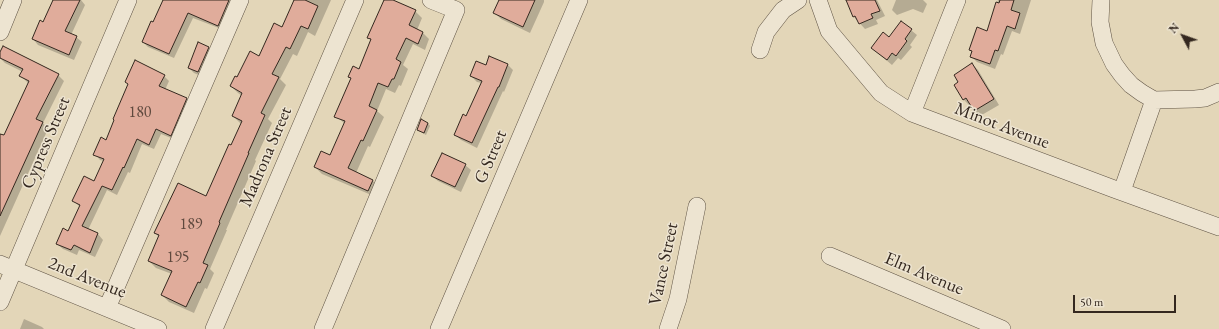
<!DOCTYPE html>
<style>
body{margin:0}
#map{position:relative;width:1219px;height:329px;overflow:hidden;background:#e3d6b8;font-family:"EB Garamond",serif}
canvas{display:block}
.north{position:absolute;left:1163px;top:16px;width:40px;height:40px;-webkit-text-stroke:3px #ede4d1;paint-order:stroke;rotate:311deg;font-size:11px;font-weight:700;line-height:16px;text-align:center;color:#34281f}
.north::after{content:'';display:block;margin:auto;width:14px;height:18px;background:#34281f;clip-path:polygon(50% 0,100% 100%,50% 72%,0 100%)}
.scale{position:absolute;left:1073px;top:295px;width:103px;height:18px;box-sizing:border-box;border:2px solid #34281f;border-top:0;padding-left:5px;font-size:12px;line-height:14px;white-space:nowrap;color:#34281f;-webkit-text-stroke:3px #ede4d1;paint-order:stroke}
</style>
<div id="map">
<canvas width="1219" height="329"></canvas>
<div class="north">N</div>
<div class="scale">50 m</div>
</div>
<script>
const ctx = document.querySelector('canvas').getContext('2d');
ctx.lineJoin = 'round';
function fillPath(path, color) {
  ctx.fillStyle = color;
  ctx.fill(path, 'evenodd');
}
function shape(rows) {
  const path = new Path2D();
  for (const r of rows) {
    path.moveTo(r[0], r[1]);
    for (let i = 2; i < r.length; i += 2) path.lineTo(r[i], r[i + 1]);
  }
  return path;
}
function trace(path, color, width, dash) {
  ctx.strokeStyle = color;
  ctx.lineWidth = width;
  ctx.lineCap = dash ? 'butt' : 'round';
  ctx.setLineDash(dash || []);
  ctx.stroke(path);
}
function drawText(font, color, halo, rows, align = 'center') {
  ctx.font = font + ' "EB Garamond",serif';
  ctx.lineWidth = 3;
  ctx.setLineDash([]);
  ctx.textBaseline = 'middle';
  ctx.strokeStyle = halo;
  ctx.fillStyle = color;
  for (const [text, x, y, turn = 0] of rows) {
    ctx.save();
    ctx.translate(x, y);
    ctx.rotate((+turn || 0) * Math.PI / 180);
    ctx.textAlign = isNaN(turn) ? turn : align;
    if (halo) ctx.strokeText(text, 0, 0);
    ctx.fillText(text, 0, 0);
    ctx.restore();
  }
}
const shadow = shape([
 [54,0,81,0,85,5,71,35,76,37,82,42,74,60,38,45,33,39,44,23],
 [164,0,229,0,234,5,224,30,193,18,174,58,148,47,143,42,153,23],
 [295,0,331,0,315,36,308,32,297,56,293,54,280,79,286,85,268,119,272,123,255,160,256,161,226,230,227,230,210,269,214,273,207,289,205,288,194,313,169,302,162,295,172,274,156,268,149,261,159,237,155,233,207,197,241,124,233,116,242,96,238,93,231,86,260,58,283,28],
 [385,0,390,0,415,11,422,18,417,30,422,32,429,39,425,50,413,44,403,65,408,69,401,86,399,85,395,93,386,89,377,111,384,117,370,147,368,146,356,173,373,181,380,188,376,197,322,174,315,167,330,157,345,124,336,116,352,79,349,77,359,70,371,40,368,37],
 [500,0,544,0,544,2,530,33,501,19,494,12],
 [847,0,877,0,885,16,876,20,878,24,865,29,854,17],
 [896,0,923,0,927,4,923,13,913,9,897,15,892,10],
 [998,0,1031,0,1020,34,1012,31,1003,55,1001,54,995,69,977,62,972,57,973,53,970,50,988,32],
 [901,22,917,35,910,45,912,47,901,60,898,58,892,65,872,48,889,38],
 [208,48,214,53,203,77,194,73,189,68],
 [0,55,58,75,64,81,43,123,48,129,0,236,0,135,4,137,29,84,21,76,23,72,5,63,0,58],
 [507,64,513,70,504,92,503,91,477,148,461,140,455,135,467,117,482,83,477,82,471,76,486,66],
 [972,64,978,70,999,105,980,116,975,111,971,104,969,105,964,100,955,85,960,82],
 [164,76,169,81,165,90,186,99,192,104,176,140,161,134,154,149,142,144,130,173,128,172,117,195,107,190,88,230,98,234,103,240,95,257,79,250,77,255,63,249,57,244,68,232,80,207,74,201,94,182,104,161,100,160,95,154,106,141,128,84,126,82],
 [428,123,430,126,426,135,418,130],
 [465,165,471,170,461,192,438,181,432,176],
 [24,319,42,327,44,329,20,329]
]);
const building = shape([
 [53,0,80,0,65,31,77,36,69,55,32,39,40,20,43,22,53,0],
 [163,0,229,0,218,26,188,13,169,54,142,42,151,21,153,22,163,0],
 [294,0,305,0,318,6,308,29,301,26,290,49,286,47,272,74,279,77,261,113,265,115,248,153,249,153,219,222,220,223,203,263,208,265,200,283,198,282,186,307,161,295,172,271,148,261,159,235,154,233,178,183,206,196,229,144,231,145,242,121,232,116,242,93,230,86,235,76,237,77,250,51,259,56,274,23,282,27,294,0],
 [384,0,393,0,416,10,409,25,423,32,418,44,406,38,396,59,401,62,394,79,392,79,388,87,378,83,369,106,377,110,363,141,361,140,348,168,373,180,368,191,314,167,321,151,330,155,345,121,334,117,351,78,348,77,353,66,359,69,371,39,367,38,384,0],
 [499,0,535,0,523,27,493,13,499,0],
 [846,0,875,0,880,11,871,14,873,18,859,24,855,16,853,17,846,0],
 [1000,0,1014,0,1011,10,1020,13,1015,29,1007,26,998,51,995,50,990,64,970,57,972,51,969,50,977,27,987,31,996,2,999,3,1000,0],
 [901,21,912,29,905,39,907,41,896,56,892,53,887,60,871,48,883,32,889,37,901,21],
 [198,42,209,47,198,72,188,68,198,42],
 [3,46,59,74,36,119,43,122,0,216,0,134,4,135,29,81,19,76,23,69,0,58,0,52,3,46],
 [489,56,508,64,499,87,498,87,472,143,454,135,463,114,466,116,482,81,470,76,476,61,486,65,489,56],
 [135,60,165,75,159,86,187,98,171,136,156,129,149,145,137,139,124,168,123,167,112,190,102,186,82,226,98,233,90,253,74,245,71,250,56,244,63,228,68,231,80,205,72,201,84,176,94,181,104,159,93,155,101,137,106,140,114,120,113,119,128,84,125,82,135,60],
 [972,63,994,99,974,111,966,98,963,100,954,85,958,82,954,75,972,63],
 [421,119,428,123,424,133,417,130,421,119],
 [442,153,466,164,455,187,431,176,442,153]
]);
const minor = shape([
 [818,0,829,31,881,93,912,113,1114,189,1219,227],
 [1101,0,1100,22,1104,43,1114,64,1122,75,1131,85,1142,93,1154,100,1195,99,1205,98,1219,92],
 [0,32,13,0],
 [760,50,766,32,783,10,798,0],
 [912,113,957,0],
 [1122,191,1154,100],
 [830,256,1002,329],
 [0,264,158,329],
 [0,302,128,0],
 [107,308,240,0],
 [214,329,355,0],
 [323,329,456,10,431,0],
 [439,329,579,0],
 [668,329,678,299,697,206]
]);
const numberNames = [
 ["180",140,113],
 ["189",191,225],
 ["195",178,258]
];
const streetNames = [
 ["Minot Avenue",1002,126,21],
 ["Cypress Street",46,143,-67],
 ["Madrona Street",266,157,-67],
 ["G Street",491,157,-67],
 ["Vance Street",664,264,-78],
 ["Elm Avenue",924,274,23],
 ["2nd Avenue",87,278,22]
];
fillPath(shadow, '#0003');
fillPath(building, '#e0ac9b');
trace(building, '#34281f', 1);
trace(minor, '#605445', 18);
trace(minor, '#ede4d1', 17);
drawText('16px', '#5f493e', null, numberNames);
drawText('18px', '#34281f', '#ede4d1', streetNames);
</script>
